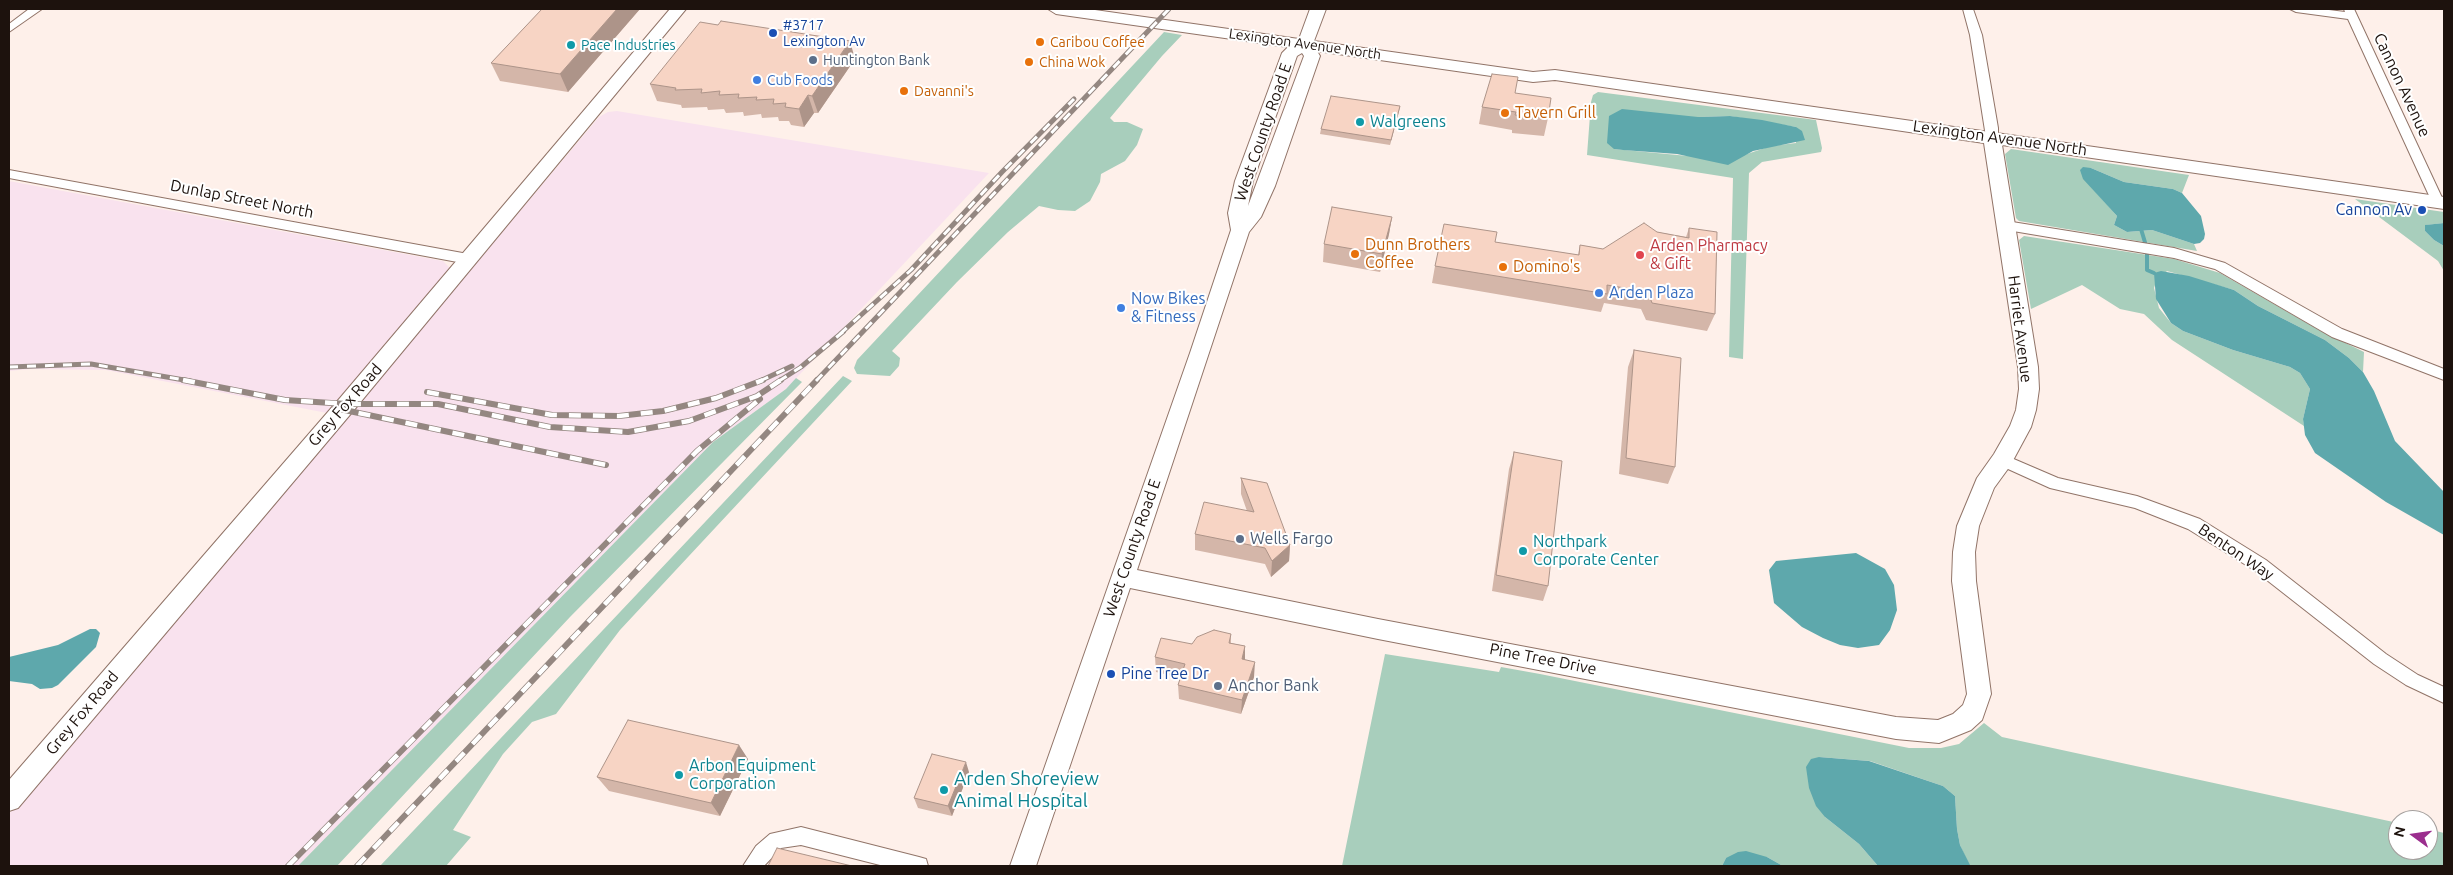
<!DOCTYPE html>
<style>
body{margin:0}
#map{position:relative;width:2453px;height:875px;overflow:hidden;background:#fef0ea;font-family:Ubuntu,sans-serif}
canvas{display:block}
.frame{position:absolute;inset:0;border:10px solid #1d120d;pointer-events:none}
.north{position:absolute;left:2388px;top:810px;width:50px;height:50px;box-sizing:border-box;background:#fff;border:1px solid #a5a09e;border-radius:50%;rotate:284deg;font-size:14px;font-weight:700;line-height:20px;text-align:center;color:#1d120d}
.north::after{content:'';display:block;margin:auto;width:18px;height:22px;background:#9b2e8e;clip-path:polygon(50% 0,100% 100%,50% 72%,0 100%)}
</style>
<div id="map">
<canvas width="2453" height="875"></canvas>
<div class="frame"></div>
<div class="north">N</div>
</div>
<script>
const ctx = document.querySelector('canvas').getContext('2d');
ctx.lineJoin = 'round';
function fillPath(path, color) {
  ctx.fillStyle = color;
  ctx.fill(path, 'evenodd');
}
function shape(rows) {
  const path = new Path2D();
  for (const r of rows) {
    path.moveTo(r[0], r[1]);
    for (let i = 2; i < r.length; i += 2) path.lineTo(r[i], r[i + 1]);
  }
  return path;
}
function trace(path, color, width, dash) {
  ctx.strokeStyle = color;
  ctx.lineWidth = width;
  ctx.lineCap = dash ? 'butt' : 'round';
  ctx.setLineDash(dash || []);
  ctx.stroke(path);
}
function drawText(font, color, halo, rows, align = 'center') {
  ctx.font = font + ' Ubuntu,sans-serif';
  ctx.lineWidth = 4;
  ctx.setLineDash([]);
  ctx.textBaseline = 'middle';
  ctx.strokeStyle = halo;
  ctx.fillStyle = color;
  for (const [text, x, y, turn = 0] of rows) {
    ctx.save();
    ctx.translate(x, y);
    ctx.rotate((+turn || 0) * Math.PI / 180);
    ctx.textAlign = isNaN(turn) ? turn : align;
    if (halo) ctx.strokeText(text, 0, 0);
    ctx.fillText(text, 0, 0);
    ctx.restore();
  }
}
const industrial = shape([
 [617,111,989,173,786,389,713,442,298,866,9,866,9,814,227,555,337,429,599,117,608,112],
 [9,181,443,261,450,268,327,413,106,370,30,369,9,371]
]);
const green = shape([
 [1164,32,1182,35,1162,56,1110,118,1114,122,1127,122,1143,129,1137,145,1125,161,1101,174,1100,182,1090,201,1075,211,1058,210,1039,206,1008,232,957,282,892,351,900,358,899,366,890,376,857,374,854,368,857,360],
 [1598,92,1816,120,1822,148,1821,152,1762,162,1749,173,1743,359,1729,357,1733,178,1587,155,1591,102,1593,95],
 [1730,116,1796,127,1796,143,1771,146,1741,156,1688,156,1614,149,1698,117],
 [2011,149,2189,175,2182,193,2173,189,2124,182,2091,168,2092,188,2117,216,2114,225,2127,232,2152,230,2194,244,2197,251,2019,221,2016,218,2005,154],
 [2355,199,2444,212,2444,223,2426,225,2425,231,2434,240,2444,246,2444,271,2438,261],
 [2024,236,2174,259,2220,273,2319,330,2364,352,2363,372,2349,358,2325,340,2258,306,2234,290,2167,271,2156,282,2154,288,2159,308,2171,323,2183,331,2233,350,2290,367,2300,373,2310,389,2303,419,2304,426,2172,340,2144,314,2120,309,2082,285,2031,309,2019,240],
 [843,376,852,381,620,630,556,714,532,722,503,754,453,830,471,837,446,866,380,866],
 [796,378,802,382,570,617,337,866,298,866,713,442,786,389],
 [1385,654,1499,672,1501,667,1540,674,1909,748,1941,748,1959,744,1984,723,2002,737,2398,823,2398,850,2428,850,2428,829,2444,833,2444,866,1968,866,1969,865,1960,845,1957,829,1955,796,1943,786,1870,761,1819,757,1825,817,1859,844,1878,866,1783,866,1767,857,1726,858,1722,866,1342,866]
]);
const water = shape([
 [1622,109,1698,117,1730,116,1762,120,1796,127,1802,131,1805,140,1753,151,1728,165,1677,154,1623,150,1614,149,1607,143,1609,116],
 [2083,167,2091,168,2124,182,2173,189,2182,193,2201,216,2205,234,2204,239,2200,243,2194,244,2152,230,2127,232,2114,225,2117,216,2083,179,2080,170],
 [2444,223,2444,246,2434,240,2425,231,2425,225],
 [2161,271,2189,276,2234,290,2258,306,2325,340,2349,358,2363,372,2374,391,2395,441,2444,492,2444,535,2386,502,2315,453,2305,435,2303,419,2310,389,2300,373,2290,367,2233,350,2183,331,2171,323,2156,299,2154,273],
 [1856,553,1885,569,1894,585,1897,610,1890,630,1879,645,1858,648,1840,645,1823,638,1802,627,1774,603,1769,570,1776,561],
 [90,629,96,629,100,633,96,647,58,685,52,688,40,689,32,684,9,681,9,657,58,645],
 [1819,757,1869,761,1943,786,1955,796,1957,829,1960,845,1970,865,1878,866,1859,844,1825,817,1816,806,1809,788,1806,767,1811,759],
 [1746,851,1767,857,1783,866,1722,866,1726,858,1738,852]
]);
const stream = shape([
 [2141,229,2147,249,2147,270,2154,273]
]);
const street = shape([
 [29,9,42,9,9,32,9,24,29,9],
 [1963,9,1973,9,1982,35,1998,128,1998,137,1992,141,1986,137,1970,35,1963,9],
 [2290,9,2321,9,2345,12,2344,9,2354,9,2444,202,2443,205,2438,206,2432,202,2348,19,2296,12,2290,9],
 [9,170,468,254,475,259,468,264,9,178,9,170],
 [2006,221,2174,248,2225,263,2342,329,2444,369,2444,380,2332,337,2215,269,2174,258,2001,229,1999,226,2006,221],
 [2002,454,2058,478,2137,496,2200,519,2266,560,2386,654,2418,675,2444,687,2444,703,2406,685,2374,664,2254,570,2188,529,2135,508,2050,488,1997,464,1994,460,1997,456,2002,454],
 [801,827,919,857,926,859,928,866,884,866,801,845,781,848,764,866,743,866,756,846,770,834,801,827]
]);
const secondary = shape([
 [670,9,686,9,354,410,18,808,9,811,9,780,340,398,670,9],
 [1048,9,1088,9,1299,39,1310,9,1326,9,1314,41,1533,72,1555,70,2444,197,2444,209,2002,145,2038,367,2039,389,2036,410,2031,427,2010,466,1994,488,1979,526,1975,552,1976,581,1991,694,1982,720,1971,730,1939,743,1896,739,1378,639,1130,588,1036,866,1010,866,1190,353,1231,230,1228,213,1235,181,1282,53,1288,47,1056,14,1048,9],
 [1317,51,1533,82,1555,80,1984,143,2018,367,2019,389,2016,410,2010,426,1994,454,1977,478,1957,526,1953,552,1952,581,1967,694,1963,705,1953,714,1938,720,1896,717,1378,619,1137,570,1249,232,1261,217,1275,186,1320,56,1317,51],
 [1302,53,1304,56,1248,206,1253,181,1297,56,1302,53]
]);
const railFar1 = shape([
 [840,334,911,270,1002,172,1074,99],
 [9,367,91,364,190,381],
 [760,381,792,366],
 [779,381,801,367,844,331],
 [816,381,1169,9]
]);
const rail = shape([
 [183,380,285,400,347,404,438,404,550,427,628,432,689,421,757,396,781,380],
 [427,392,552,415,619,416,663,411,716,398,763,380],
 [335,408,606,465],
 [288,866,697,451,760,399],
 [357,866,817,380]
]);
const wall = shape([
 [542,9,640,9,568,92,500,81,491,63],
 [855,59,818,113,814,113,804,127,791,125,789,121,779,121,778,117,762,118,761,114,744,116,743,112,726,113,724,109,708,110,707,107,682,108,681,105,657,101,650,84],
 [1515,93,1548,118,1544,136,1512,133,1512,130,1479,124,1482,107],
 [1400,106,1390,145,1320,134,1321,129],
 [1392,217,1389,234,1380,272,1323,262,1324,244],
 [1689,228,1715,314,1707,331,1646,320,1641,309,1604,303,1601,312,1432,283,1435,266,1495,242,1578,255,1580,245,1603,249,1657,232,1686,237],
 [1634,350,1675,467,1668,484,1619,474,1628,367],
 [1514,452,1548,586,1543,601,1492,591,1509,469],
 [1241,478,1290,545,1289,561,1271,577,1265,564,1195,550,1195,534,1247,511,1241,494],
 [1231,634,1231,643,1245,646,1245,660,1254,677,1241,714,1179,699,1178,685,1181,678,1156,672,1155,657,1192,644],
 [748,759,720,816,609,791,597,777],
 [969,772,952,816,918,808,914,798]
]);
const shadedWall = shape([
 [617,9,640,9,568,92,560,74],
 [850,41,855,59,818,113,812,96],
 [808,95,814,113,804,127,799,109],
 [1400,106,1399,111,1390,145,1391,140],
 [1392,217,1389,234,1380,272,1382,254],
 [1290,545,1289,561,1271,577,1272,561],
 [1245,646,1245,661,1242,659],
 [1255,662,1254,677,1241,714,1242,700],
 [739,745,748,759,720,816,711,803],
 [966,762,969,772,952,816,948,806]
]);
const building = shape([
 [542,9,617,9,560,74,491,63,542,9],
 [721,21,850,41,812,96,808,95,799,109,785,107,786,103,773,104,774,99,756,100,757,97,738,98,739,94,719,95,720,91,701,93,702,89,675,90,676,88,650,84,700,22,718,25,721,21],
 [1492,74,1518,77,1515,93,1551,98,1548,118,1515,115,1516,112,1482,107,1492,74],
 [1331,96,1400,106,1391,140,1321,129,1331,96],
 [1332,207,1392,217,1382,254,1324,244,1332,207],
 [1644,223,1657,232,1689,238,1689,228,1717,232,1715,314,1652,303,1648,292,1607,285,1607,294,1435,266,1444,224,1497,232,1495,242,1579,255,1580,245,1603,249,1644,223],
 [1634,350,1681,358,1675,467,1626,458,1634,350],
 [1514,452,1562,461,1548,586,1496,575,1514,452],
 [1241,478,1267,483,1290,545,1272,561,1265,548,1195,534,1204,502,1254,512,1241,478],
 [1214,630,1231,634,1229,643,1245,646,1242,659,1255,662,1242,700,1178,685,1185,664,1155,657,1161,638,1192,644,1197,637,1214,630],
 [628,720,739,745,711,803,597,777,628,720],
 [932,754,966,762,948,806,914,798,932,754],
 [777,848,852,866,768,866,777,848]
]);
const markers = [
 [773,33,5,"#1a4fb4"],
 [1040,42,5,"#e8710a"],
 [571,45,5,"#0f9aa8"],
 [813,60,5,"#5c6f8a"],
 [1029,62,5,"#e8710a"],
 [757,80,5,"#3f7fe0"],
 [904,91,5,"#e8710a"],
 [1505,113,5,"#e8710a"],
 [1360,122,5,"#0f9aa8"],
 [2422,210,5,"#1a4fb4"],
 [1355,254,5,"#e8710a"],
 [1640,255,5,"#e0444e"],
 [1503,267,5,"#e8710a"],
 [1599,293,5,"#3f7fe0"],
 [1121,308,5,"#3f7fe0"],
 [1240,539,5,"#5c6f8a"],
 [1523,551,5,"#0f9aa8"],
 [1111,674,5,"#1a4fb4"],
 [1218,686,5,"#5c6f8a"],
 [679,775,5,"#0f9aa8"],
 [944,790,5,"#0f9aa8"]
];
const farTransitnames = [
 ["#3717",783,25],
 ["Lexington Av",783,41]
];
const farFoodnames = [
 ["Caribou Coffee",1050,42],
 ["China Wok",1039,62],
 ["Davanni's",914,91]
];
const farStreetnames = [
 ["Lexington Avenue North",1305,44,8]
];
const farCulturenames = [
 ["Pace Industries",581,45]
];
const farServicenames = [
 ["Huntington Bank",823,60]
];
const farShopnames = [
 ["Cub Foods",767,80]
];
const streetNames = [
 ["Cannon Avenue",2402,85,65],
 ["West County Road E",1263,132,-71],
 ["Lexington Avenue North",2000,138,8],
 ["Dunlap Street North",242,199,11],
 ["Harriet Avenue",2020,329,83],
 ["Grey Fox Road",345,405,-49],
 ["West County Road E",1132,548,-71],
 ["Benton Way",2236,552,34],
 ["Pine Tree Drive",1543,659,11],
 ["Grey Fox Road",82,713,-50]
];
const foodNames = [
 ["Tavern Grill",1515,113],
 ["Dunn Brothers",1365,245],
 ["Coffee",1365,263],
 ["Domino's",1513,267]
];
const cultureNames = [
 ["Walgreens",1370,122],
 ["Northpark",1533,542],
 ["Corporate Center",1533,560],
 ["Arbon Equipment",689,766],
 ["Corporation",689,784]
];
const transitNames = [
 ["Cannon Av",2412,210],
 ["Pine Tree Dr",1121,674,"left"]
];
const healthNames = [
 ["Arden Pharmacy",1650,246],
 ["& Gift",1650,264]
];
const shopNames = [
 ["Arden Plaza",1609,293],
 ["Now Bikes",1131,299],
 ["& Fitness",1131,317]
];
const serviceNames = [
 ["Wells Fargo",1250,539],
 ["Anchor Bank",1228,686]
];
const nearCulturenames = [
 ["Arden Shoreview",954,779],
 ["Animal Hospital",954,801]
];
fillPath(industrial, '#f9e2ee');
fillPath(green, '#a8cebc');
fillPath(water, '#5ea8ac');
trace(stream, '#5ea8ac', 4);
trace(street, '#917468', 2);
trace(secondary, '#917468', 2);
fillPath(street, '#fff');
fillPath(secondary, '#fff');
trace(railFar1, '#948781', 5);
trace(rail, '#948781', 6);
trace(railFar1, '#fff', 3, [9]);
trace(rail, '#fff', 4.5, [12]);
fillPath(wall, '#d4b6a9');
fillPath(shadedWall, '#ad9489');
fillPath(building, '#f7d4c4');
trace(building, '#ad9489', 1);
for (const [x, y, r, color] of markers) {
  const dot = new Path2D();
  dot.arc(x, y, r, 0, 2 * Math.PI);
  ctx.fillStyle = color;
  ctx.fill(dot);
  trace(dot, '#fff', 2);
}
drawText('14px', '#164399', '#fff', farTransitnames, 'left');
drawText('14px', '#c56008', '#fff', farFoodnames, 'left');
drawText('14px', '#1d120d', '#fff', farStreetnames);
drawText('14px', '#0d838f', '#fff', farCulturenames, 'left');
drawText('14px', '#4e5e75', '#fff', farServicenames, 'left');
drawText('14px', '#366cbe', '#fff', farShopnames, 'left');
drawText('16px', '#1d120d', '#fff', streetNames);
drawText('16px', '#c56008', '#fff', foodNames, 'left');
drawText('16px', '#0d838f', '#fff', cultureNames, 'left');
drawText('16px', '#164399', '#fff', transitNames, 'right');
drawText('16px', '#be3a42', '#fff', healthNames, 'left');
drawText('16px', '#366cbe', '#fff', shopNames, 'left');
drawText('16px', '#4e5e75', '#fff', serviceNames, 'left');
drawText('19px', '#0d838f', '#fff', nearCulturenames, 'left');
</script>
